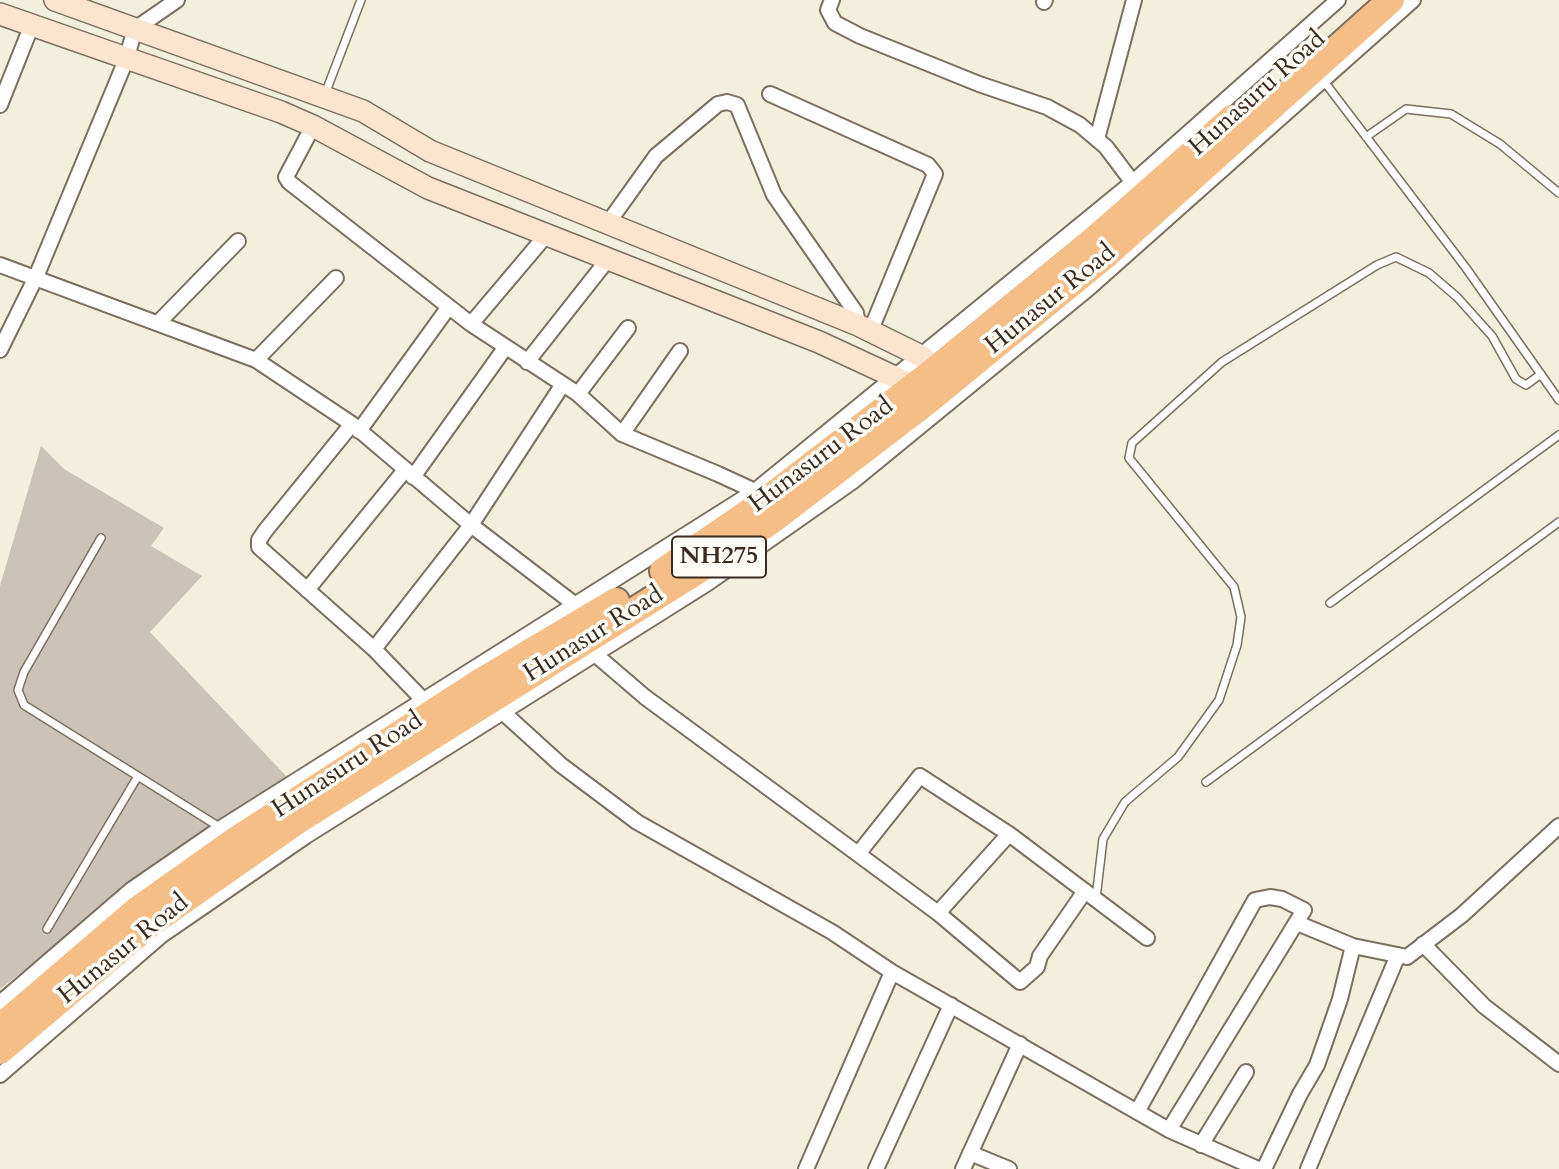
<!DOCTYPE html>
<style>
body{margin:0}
canvas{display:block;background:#f2efdc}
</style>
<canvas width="1559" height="1169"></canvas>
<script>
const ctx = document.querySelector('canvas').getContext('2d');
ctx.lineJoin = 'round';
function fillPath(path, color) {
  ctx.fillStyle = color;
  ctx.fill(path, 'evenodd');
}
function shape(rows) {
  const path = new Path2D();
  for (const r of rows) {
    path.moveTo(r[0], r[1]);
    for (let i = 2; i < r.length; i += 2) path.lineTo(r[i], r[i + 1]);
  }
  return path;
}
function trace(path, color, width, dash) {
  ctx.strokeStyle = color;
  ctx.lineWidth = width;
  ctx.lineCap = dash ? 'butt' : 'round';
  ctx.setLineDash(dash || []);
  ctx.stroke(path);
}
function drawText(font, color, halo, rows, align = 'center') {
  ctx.font = font + ' Cardo,serif';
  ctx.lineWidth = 7;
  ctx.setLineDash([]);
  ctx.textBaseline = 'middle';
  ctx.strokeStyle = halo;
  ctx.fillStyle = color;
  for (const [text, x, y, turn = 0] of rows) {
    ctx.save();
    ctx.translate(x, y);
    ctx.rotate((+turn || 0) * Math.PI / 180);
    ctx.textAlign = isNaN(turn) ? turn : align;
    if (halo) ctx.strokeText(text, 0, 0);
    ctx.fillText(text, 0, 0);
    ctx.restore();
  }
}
const industrial = shape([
 [41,446,64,469,164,528,151,546,202,576,150,632,288,778,169,856,0,989,0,586]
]);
const lane = shape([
 [1323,80,1466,268,1559,400],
 [325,94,361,0],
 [1366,137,1406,109,1451,114,1500,144,1559,193],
 [101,538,24,672,18,690,24,705,221,828],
 [1330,603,1559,435],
 [1206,782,1559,522],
 [1096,898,1103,839,1125,802,1178,757,1219,700,1237,645,1241,617,1234,587,1129,458,1132,443,1222,362,1377,265,1396,257,1429,273,1457,297,1492,336,1516,379,1526,385,1541,374],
 [47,929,138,776]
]);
const street = shape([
 [832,0,828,10,835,23,860,36,979,84,1047,107,1080,125,1106,147,1137,188],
 [1044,2,1045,0],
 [770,94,928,165,935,174,870,332],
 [0,105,31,27],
 [313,126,286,177,289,182,471,324],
 [1097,139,1134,0],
 [608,223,656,156,718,104,727,102,737,105,774,195,856,313,858,325],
 [548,233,471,324,578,394,622,434,718,474,755,491,757,496],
 [0,265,256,360,352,424,471,525,582,610],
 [158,323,238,241],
 [0,350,36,277,126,60,135,29,177,0],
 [256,360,336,278],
 [527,362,609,258],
 [578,394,628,328],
 [352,424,265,531,259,540,259,547,374,649],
 [359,431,448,308],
 [622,434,680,351],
 [413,477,505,348],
 [307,590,405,470],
 [589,649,645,697,938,913,1020,982,1037,967,1040,956,1085,891],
 [428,705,374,649,471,525,563,384],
 [496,706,561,765,637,822,832,932,892,972,1169,1130,1258,1169],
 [858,854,920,776,1009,834,1147,938],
 [938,913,1009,834],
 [1297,923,1353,946,1407,957,1462,915,1559,826],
 [1423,944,1484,1006,1559,1064],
 [0,1003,131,890,221,828,755,491,1133,182,1338,0],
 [0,1075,162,935,306,836,708,583,852,482,1089,288,1413,0],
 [1137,1112,1255,900,1270,897,1282,899,1304,910,1169,1130],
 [1201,1145,1246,1072],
 [970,1153,1009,1169],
 [806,1169,892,972],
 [876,1169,951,1005],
 [963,1169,1020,1044],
 [1264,1169,1300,1094,1317,1065,1340,999,1353,946],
 [1308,1169,1398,955]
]);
const secondary = shape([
 [55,0,363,111,430,151,858,325,921,356,937,368,943,380],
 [0,14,281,112,313,126,428,188,819,342,914,386,923,397]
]);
const highway = shape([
 [663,571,762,503,937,368,1091,242,1232,118],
 [0,1027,138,909,231,843,478,683,616,601],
 [0,1051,150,924,299,820,693,574,773,520,927,402,1104,257,1391,0]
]);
const shields = [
 [719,557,94]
];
const shieldNames = [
 ["NH275",719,557]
];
const streetNames = [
 ["Hunasuru Road",1258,94,-42],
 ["Hunasur Road",1051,300,-39],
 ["Hunasuru Road",822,456,-37],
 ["Hunasur Road",594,635,-32],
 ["Hunasuru Road",348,766,-33],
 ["Hunasur Road",124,950,-39]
];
fillPath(industrial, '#cbc3b8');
trace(lane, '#7b6f60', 10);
trace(street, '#7b6f60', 18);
trace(secondary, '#7b6f60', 24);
trace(highway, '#7b6f60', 30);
trace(lane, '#fff', 7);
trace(street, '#fff', 14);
trace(secondary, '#fbe5cf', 21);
trace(highway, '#f6be87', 26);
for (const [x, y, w] of shields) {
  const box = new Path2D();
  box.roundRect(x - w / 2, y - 20.5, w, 41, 5);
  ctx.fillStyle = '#fdfcf7';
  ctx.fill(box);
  trace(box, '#3b2a1e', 2);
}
drawText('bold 24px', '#3b2a1e', null, shieldNames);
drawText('26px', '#3b2a1e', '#fdfcf7', streetNames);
</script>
